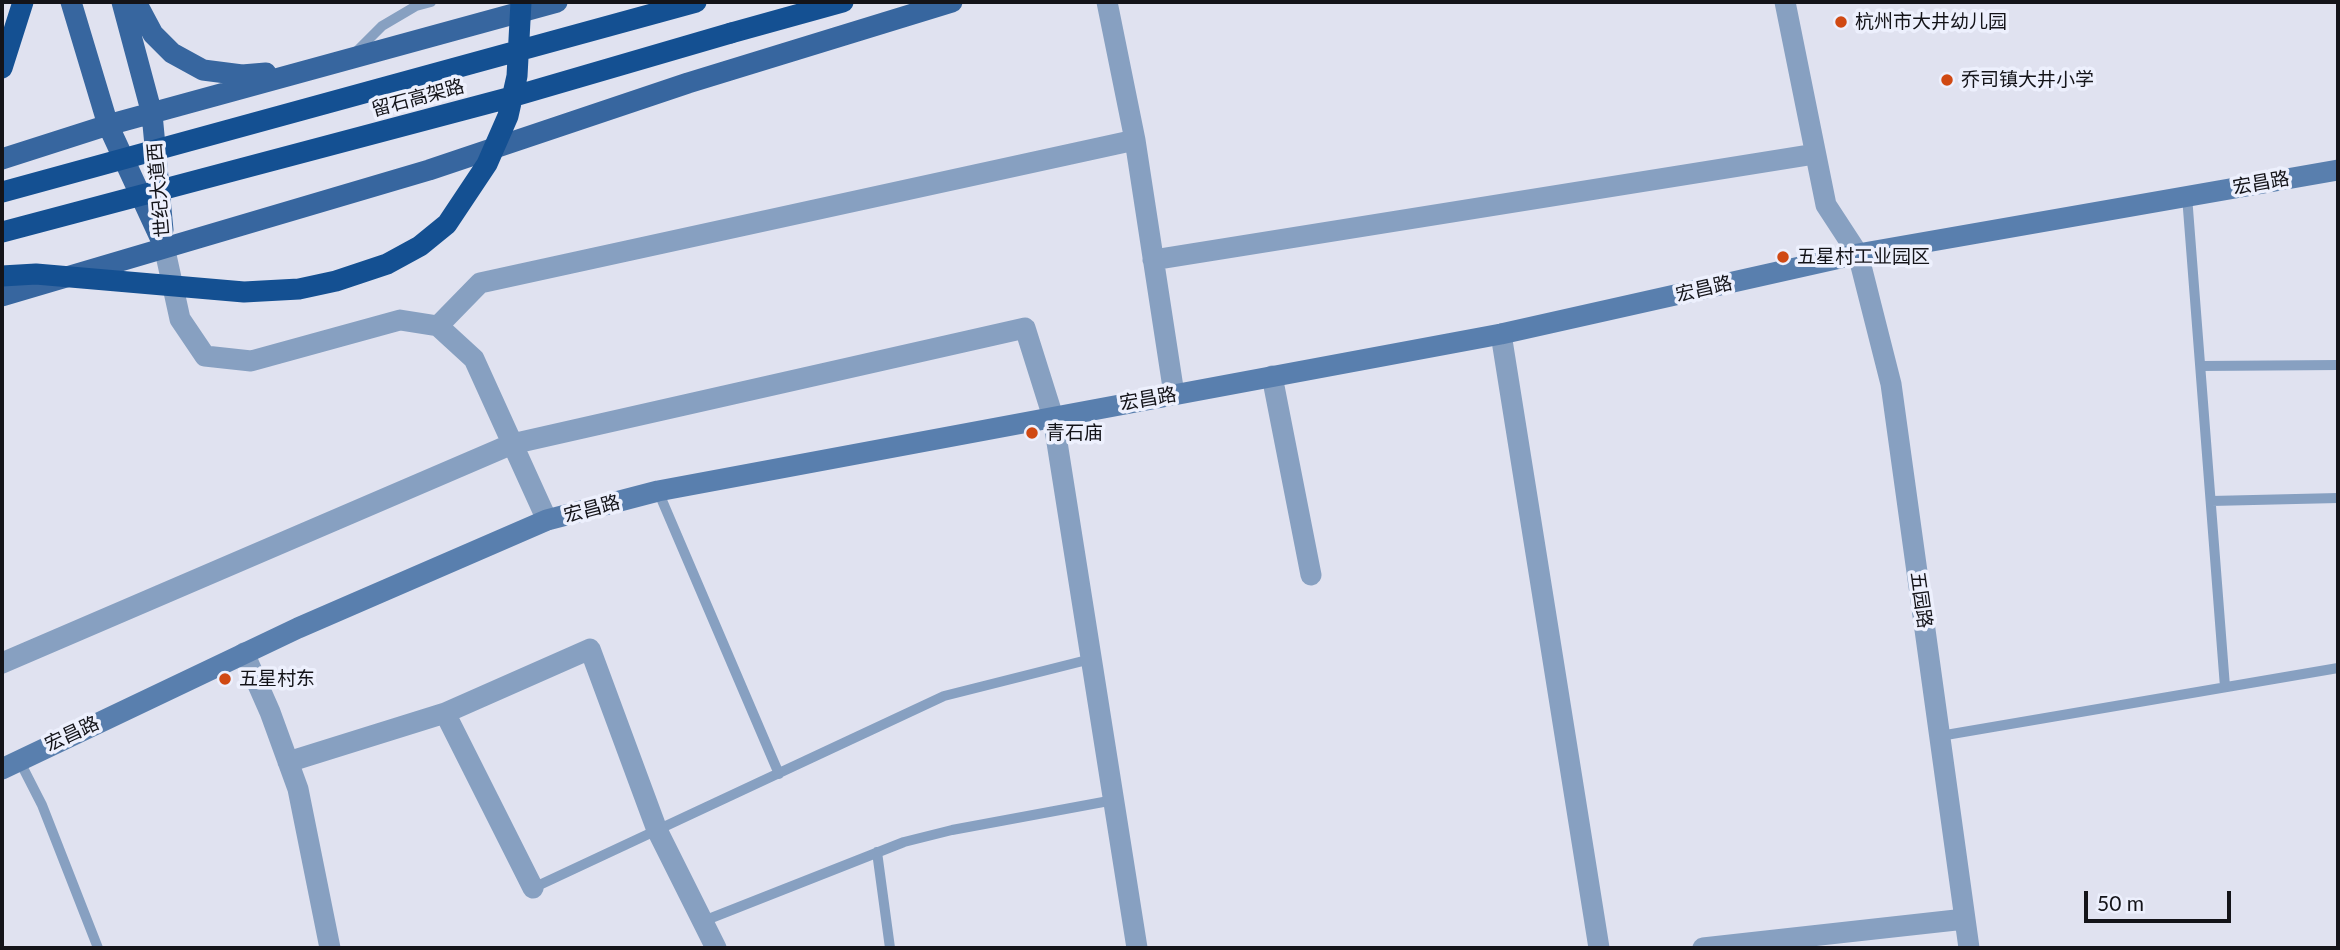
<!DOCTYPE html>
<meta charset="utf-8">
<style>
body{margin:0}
#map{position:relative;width:2340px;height:950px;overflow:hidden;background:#e0e2f0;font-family:Lato,sans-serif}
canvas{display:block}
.frame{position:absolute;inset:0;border:4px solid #141419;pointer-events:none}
.scale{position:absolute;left:2084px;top:891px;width:147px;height:32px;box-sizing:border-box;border:4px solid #141419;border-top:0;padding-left:9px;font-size:21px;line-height:24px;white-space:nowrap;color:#141419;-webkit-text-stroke:5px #edf0fd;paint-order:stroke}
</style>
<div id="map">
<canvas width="2340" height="950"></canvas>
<div class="frame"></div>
<div class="scale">50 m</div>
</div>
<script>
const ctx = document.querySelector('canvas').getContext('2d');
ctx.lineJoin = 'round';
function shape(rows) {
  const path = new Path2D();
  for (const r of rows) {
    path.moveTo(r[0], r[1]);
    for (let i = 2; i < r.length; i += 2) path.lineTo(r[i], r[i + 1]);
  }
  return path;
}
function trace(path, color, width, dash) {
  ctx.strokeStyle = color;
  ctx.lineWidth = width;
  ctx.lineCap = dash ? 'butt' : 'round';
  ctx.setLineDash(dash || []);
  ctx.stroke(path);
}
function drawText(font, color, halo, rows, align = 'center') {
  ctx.font = font + ' Lato,"Noto Sans SC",sans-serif';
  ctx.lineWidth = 7;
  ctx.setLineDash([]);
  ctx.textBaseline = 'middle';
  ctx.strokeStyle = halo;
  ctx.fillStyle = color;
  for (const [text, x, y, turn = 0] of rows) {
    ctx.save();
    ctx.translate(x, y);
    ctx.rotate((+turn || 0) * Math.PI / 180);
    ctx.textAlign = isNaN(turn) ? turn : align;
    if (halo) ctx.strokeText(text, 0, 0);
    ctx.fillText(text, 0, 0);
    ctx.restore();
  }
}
const lane = shape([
 [356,52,382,26,416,6,431,2],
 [2187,196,2225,687],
 [2201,366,2338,365],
 [658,491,779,774],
 [2211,501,2338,498],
 [1940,736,2338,668],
 [19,760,42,805,98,948],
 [877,852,890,948],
 [533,888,944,696,1091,659],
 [701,922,904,842,952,830,1114,800]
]);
const street = shape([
 [1107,2,1135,140,1174,394],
 [1785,2,1826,205,1858,254,1891,384,1969,948],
 [164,246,180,319,205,356,251,361,400,320,438,326,474,359,547,520],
 [1153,260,1815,154],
 [438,326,480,283,1135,140],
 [1501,334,1599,948],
 [1272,376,1311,575],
 [244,653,270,712,298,789,330,948],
 [2,663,512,444,1025,328,1053,417,1137,948],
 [445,713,590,649,657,830,716,948],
 [288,762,445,713,533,888],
 [1703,948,1965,919]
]);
const secondary = shape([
 [2,769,298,628,547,520,658,491,1501,334,1858,254,2338,170]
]);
const primary = shape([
 [71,2,108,125,164,246],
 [122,2,152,114,163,230],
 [136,2,153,34,172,53,203,70,242,75,266,73],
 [2,159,108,125,557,2],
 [2,296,429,170,688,83,952,2]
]);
const highway = shape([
 [731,33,843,2],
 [2,68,23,2]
]);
const highwayBridge = shape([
 [2,192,696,2],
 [2,232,508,98,731,33],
 [2,276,36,274,244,292,299,289,336,281,387,264,420,246,447,224,487,164,508,116,517,76,521,2]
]);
const markers = [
 [1841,22,7,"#d04913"],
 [1947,80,7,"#d04913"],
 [1783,257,7,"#d04913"],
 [1032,433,7,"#d04913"],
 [225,679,7,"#d04913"]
];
const poiNames = [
 ["杭州市大井幼儿园",1855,22],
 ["乔司镇大井小学",1961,80],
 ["五星村工业园区",1797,257],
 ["青石庙",1046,433],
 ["五星村东",239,679]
];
const streetNames = [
 ["留石高架路",418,98,-15],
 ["宏昌路",2261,183,-10],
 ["世纪大道西",159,190,-95],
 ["宏昌路",1704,289,-13],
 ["宏昌路",1148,399,-10],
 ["宏昌路",592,509,-15],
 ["五园路",1921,600,82],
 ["宏昌路",72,734,-25]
];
trace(lane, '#87a0c1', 10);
trace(street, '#87a0c1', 21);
trace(secondary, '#597fae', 21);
trace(primary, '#37669f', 21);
trace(highway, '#145092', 21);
trace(highwayBridge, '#145092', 21);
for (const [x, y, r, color] of markers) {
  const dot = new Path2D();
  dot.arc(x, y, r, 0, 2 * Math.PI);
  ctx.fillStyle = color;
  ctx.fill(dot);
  trace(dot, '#edf0fd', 2.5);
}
drawText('19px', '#141419', '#edf0fd', poiNames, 'left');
drawText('19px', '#141419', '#edf0fd', streetNames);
</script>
